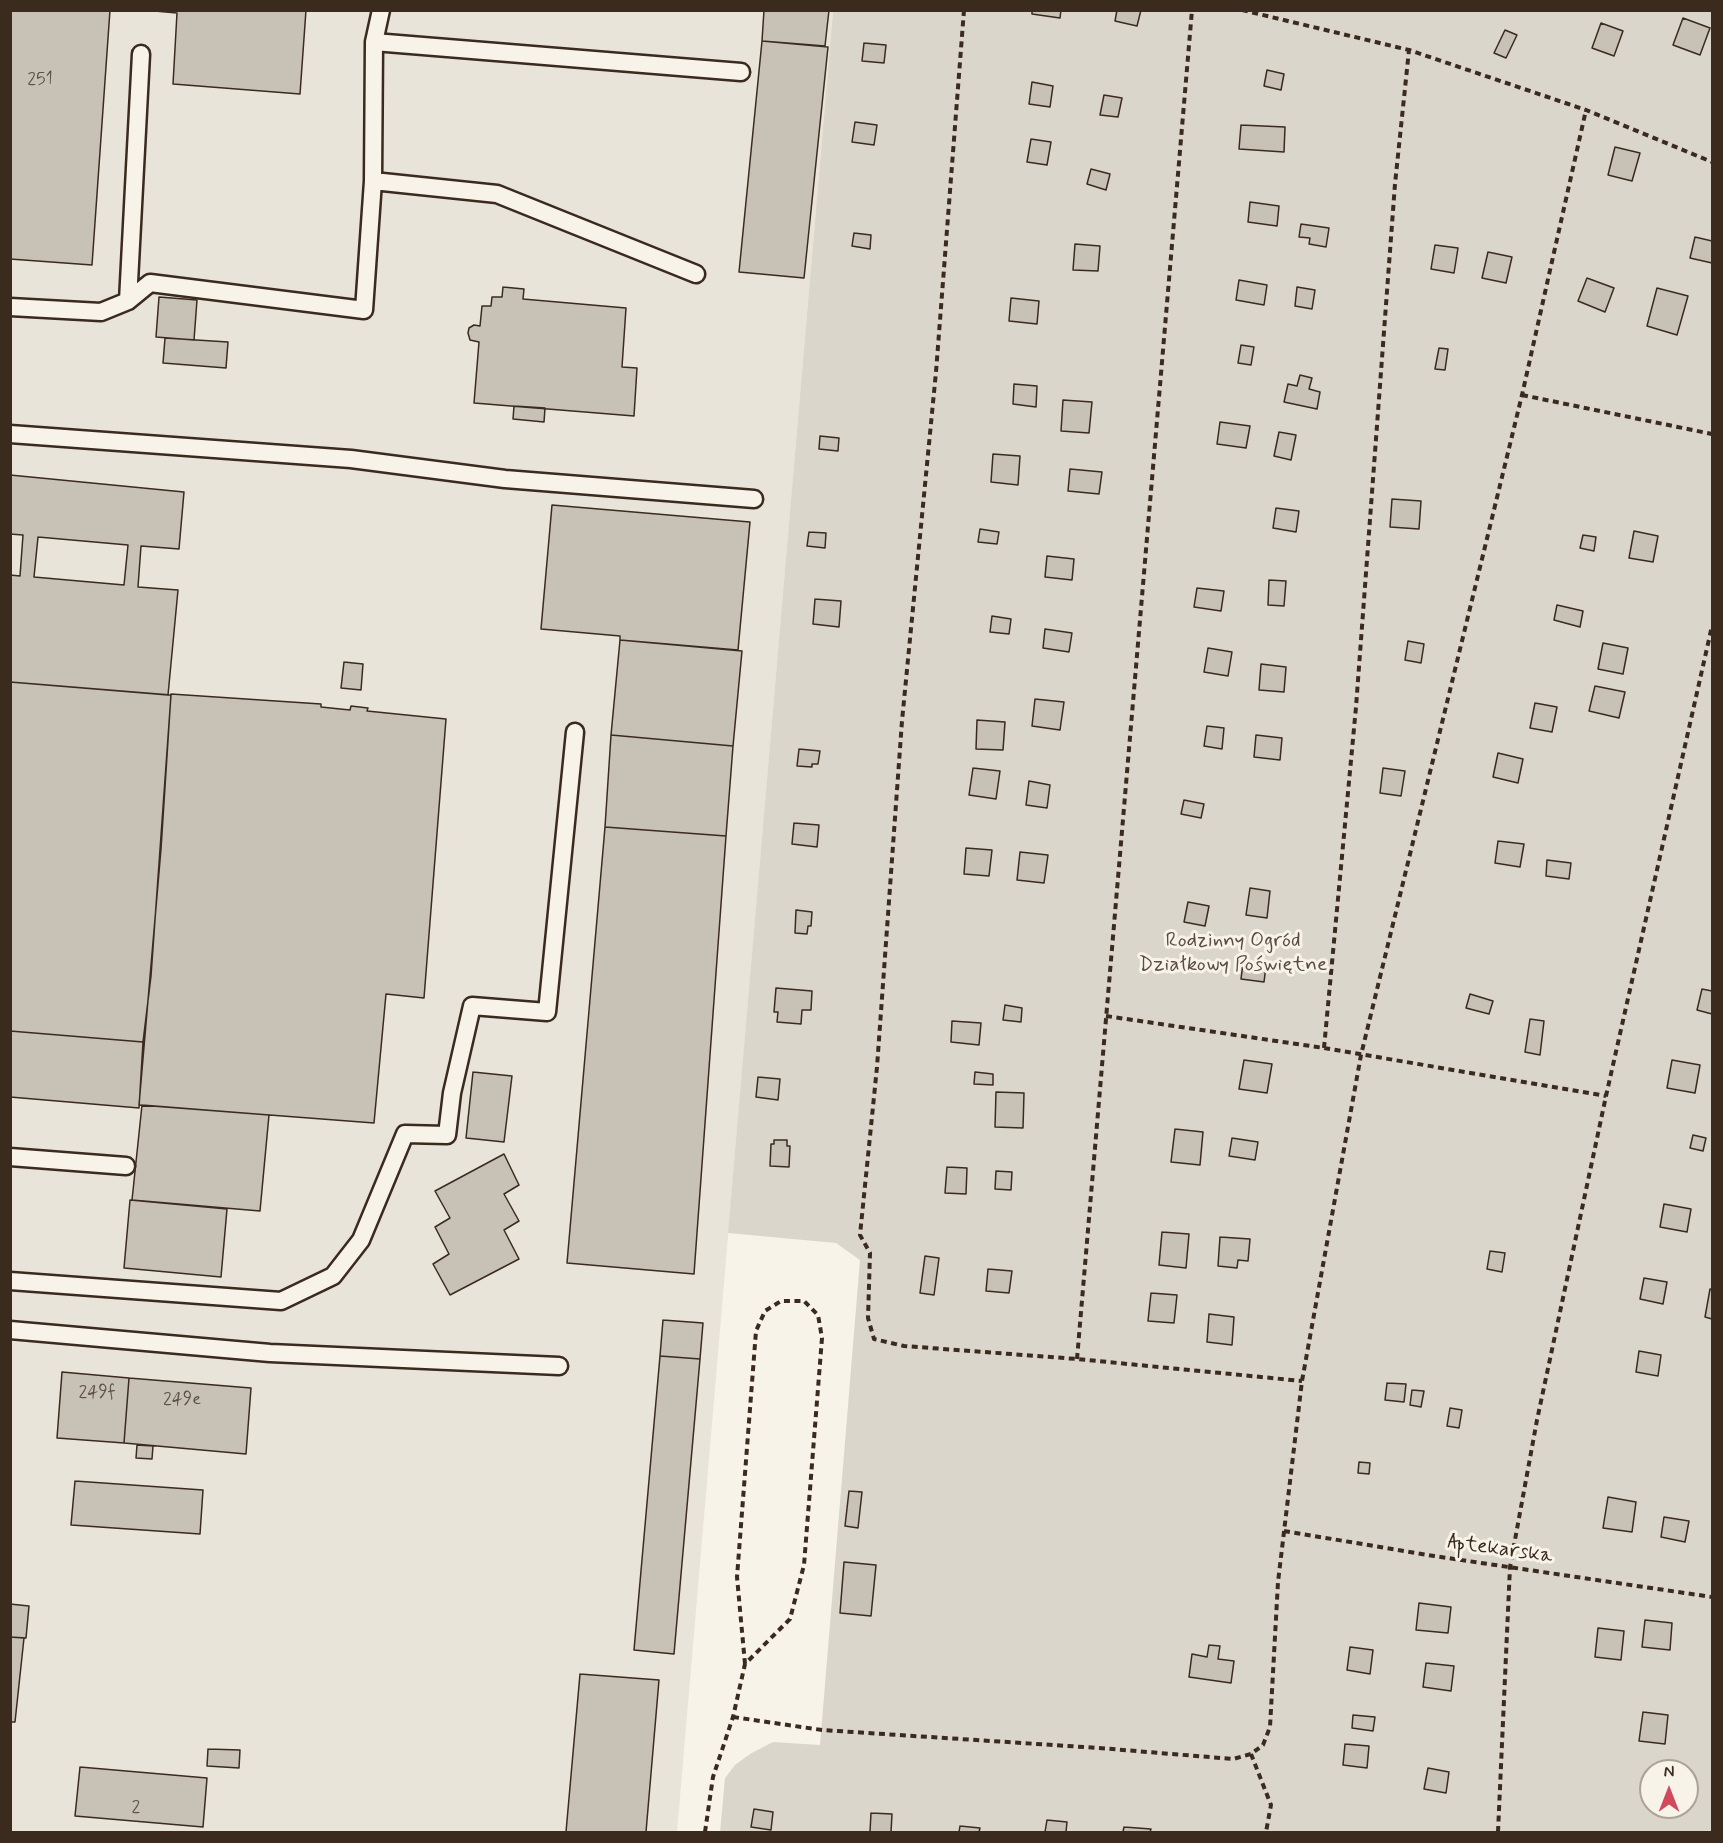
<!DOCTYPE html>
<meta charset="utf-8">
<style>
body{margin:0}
#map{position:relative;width:1723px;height:1843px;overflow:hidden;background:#f7f3e8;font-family:Mynerve,sans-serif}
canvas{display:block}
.frame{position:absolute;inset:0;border:12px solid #3b2a1e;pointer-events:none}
.north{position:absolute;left:1639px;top:1759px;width:60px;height:60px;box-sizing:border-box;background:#f7f3e8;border:2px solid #aca397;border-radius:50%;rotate:0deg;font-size:16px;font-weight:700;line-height:24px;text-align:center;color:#3b2a1e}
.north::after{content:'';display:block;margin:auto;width:21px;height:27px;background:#d1495b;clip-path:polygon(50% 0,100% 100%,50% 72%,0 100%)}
</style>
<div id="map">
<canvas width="1723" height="1843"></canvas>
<div class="frame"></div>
<div class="north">N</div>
</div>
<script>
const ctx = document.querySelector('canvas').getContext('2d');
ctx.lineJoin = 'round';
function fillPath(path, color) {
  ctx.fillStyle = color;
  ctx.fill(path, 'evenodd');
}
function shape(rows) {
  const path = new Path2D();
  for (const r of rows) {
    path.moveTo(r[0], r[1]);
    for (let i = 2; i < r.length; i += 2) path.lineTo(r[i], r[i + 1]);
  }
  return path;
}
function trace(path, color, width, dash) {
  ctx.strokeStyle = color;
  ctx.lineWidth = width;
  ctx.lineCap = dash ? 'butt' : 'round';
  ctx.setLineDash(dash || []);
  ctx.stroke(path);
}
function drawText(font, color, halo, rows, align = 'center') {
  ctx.font = font + ' Mynerve,sans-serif';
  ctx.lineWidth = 6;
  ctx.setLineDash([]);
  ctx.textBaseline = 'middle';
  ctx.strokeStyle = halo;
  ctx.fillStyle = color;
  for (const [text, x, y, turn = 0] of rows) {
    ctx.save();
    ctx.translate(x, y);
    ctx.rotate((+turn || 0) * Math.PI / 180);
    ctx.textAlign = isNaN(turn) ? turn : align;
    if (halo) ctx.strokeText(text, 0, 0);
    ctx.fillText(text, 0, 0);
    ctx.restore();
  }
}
const built = shape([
 [11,11,833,11,677,1832,11,1832]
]);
const green = shape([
 [833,11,1712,11,1712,1832,720,1832,725,1778,735,1765,750,1754,773,1742,820,1745,860,1260,836,1243,728,1233],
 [1651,1771,1687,1771,1687,1807,1651,1807]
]);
const building = shape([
 [10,10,110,10,92,265,10,259,10,10],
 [143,10,306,10,300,94,173,84,177,13,143,10],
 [764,10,829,10,825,46,762,41,764,10],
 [1032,10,1061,10,1060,18,1032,14,1032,10],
 [1117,10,1141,10,1137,26,1115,21,1117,10],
 [1683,18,1710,28,1700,55,1673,45,1683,18],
 [1601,23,1623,31,1614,56,1592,48,1601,23],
 [1505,30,1517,35,1506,58,1494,53,1505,30],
 [762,41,828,47,804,278,739,272,762,41],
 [864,43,886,45,884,63,862,61,864,43],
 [1267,70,1284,74,1281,90,1264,86,1267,70],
 [1032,82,1053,86,1050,107,1029,104,1032,82],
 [1104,95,1122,98,1118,117,1100,115,1104,95],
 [855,122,877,125,874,145,852,142,855,122],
 [1241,125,1285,127,1284,152,1239,149,1241,125],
 [1031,139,1051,142,1047,165,1027,162,1031,139],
 [1615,147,1640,153,1632,181,1608,175,1615,147],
 [1091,169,1110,174,1106,190,1087,184,1091,169],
 [1250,202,1279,206,1277,226,1248,222,1250,202],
 [1301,224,1329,228,1326,247,1309,244,1310,238,1299,237,1301,224],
 [854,233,871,235,870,249,852,246,854,233],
 [1695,237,1712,241,1712,263,1690,258,1695,237],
 [1075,244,1100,246,1098,271,1073,270,1075,244],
 [1435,245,1458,248,1454,273,1431,269,1435,245],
 [1488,252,1512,257,1506,283,1482,278,1488,252],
 [1587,278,1614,288,1605,312,1578,301,1587,278],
 [1239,280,1267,285,1264,305,1236,300,1239,280],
 [503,287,524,289,523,299,626,308,622,367,637,368,634,416,474,403,479,342,470,340,468,333,469,328,474,325,480,326,482,306,491,306,492,297,502,297,503,287],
 [1297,287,1315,290,1312,309,1295,306,1297,287],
 [1657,288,1688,296,1677,335,1647,326,1657,288],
 [159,297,197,300,194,340,156,337,159,297],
 [1011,298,1039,301,1037,324,1009,321,1011,298],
 [165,338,228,342,226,368,163,363,165,338],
 [1241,345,1254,347,1251,365,1238,363,1241,345],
 [1439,348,1448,349,1445,370,1435,369,1439,348],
 [1300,375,1312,378,1309,389,1320,392,1317,409,1284,402,1288,384,1297,386,1300,375],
 [1014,384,1037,386,1036,407,1013,404,1014,384],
 [1063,400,1092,402,1089,433,1061,431,1063,400],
 [514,406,545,408,544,422,513,419,514,406],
 [1220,422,1250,426,1246,448,1217,444,1220,422],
 [1279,432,1296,435,1291,460,1274,456,1279,432],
 [820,436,839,438,838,451,819,449,820,436],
 [993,454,1020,456,1018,485,991,482,993,454],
 [1070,469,1102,472,1099,494,1068,491,1070,469],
 [10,475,184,492,179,549,141,546,138,587,178,590,168,695,10,682,10,575,20,576,23,535,10,534,10,475],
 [38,537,128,545,124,585,34,577,38,537],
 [1392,499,1421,501,1419,529,1390,527,1392,499],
 [552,505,750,522,738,650,620,640,620,636,541,629,552,505],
 [1276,508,1299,511,1296,532,1273,528,1276,508],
 [980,529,999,532,997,544,978,542,980,529],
 [1634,531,1658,536,1653,562,1629,558,1634,531],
 [809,532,826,533,825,548,807,546,809,532],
 [1583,535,1596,537,1594,551,1580,548,1583,535],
 [1047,556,1074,559,1072,580,1045,577,1047,556],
 [1269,580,1286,581,1284,606,1268,605,1269,580],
 [1197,588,1224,591,1221,611,1194,607,1197,588],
 [815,599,841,601,839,627,813,624,815,599],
 [1557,605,1583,611,1580,627,1554,620,1557,605],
 [992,616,1011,619,1009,634,990,632,992,616],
 [1045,629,1072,633,1069,652,1043,648,1045,629],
 [620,640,742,651,733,746,611,735,620,640],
 [1408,641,1424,644,1421,663,1405,660,1408,641],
 [1603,643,1628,648,1623,674,1598,669,1603,643],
 [1208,648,1232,652,1228,676,1204,672,1208,648],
 [344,662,363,664,361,690,341,688,344,662],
 [1261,664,1286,667,1284,692,1259,690,1261,664],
 [10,682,171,695,151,976,143,1042,10,1031,10,682],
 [1595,686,1625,692,1619,718,1589,711,1595,686],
 [171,694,321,704,321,707,350,710,351,706,368,708,367,711,446,719,424,998,386,994,374,1123,139,1105,161,849,171,694],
 [1035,699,1064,702,1060,730,1032,726,1035,699],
 [1535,703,1557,707,1552,732,1530,728,1535,703],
 [977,720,1005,722,1003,750,976,749,977,720],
 [1207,726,1224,728,1222,749,1204,746,1207,726],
 [611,735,733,746,726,836,605,827,611,735],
 [1256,735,1282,738,1280,760,1254,757,1256,735],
 [799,749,820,751,818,764,812,764,812,767,797,766,799,749],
 [1498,753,1523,759,1518,783,1493,777,1498,753],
 [973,768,1000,771,996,799,969,795,973,768],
 [1383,768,1405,771,1401,796,1380,793,1383,768],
 [1029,781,1050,785,1047,808,1026,805,1029,781],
 [1184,800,1204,804,1201,818,1181,814,1184,800],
 [794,823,819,825,817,847,792,844,794,823],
 [605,827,726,836,694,1274,567,1263,605,827],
 [1498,841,1524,844,1520,867,1495,863,1498,841],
 [966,848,992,850,989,876,964,874,966,848],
 [1020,852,1048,855,1044,883,1017,880,1020,852],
 [1547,860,1571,863,1569,879,1546,876,1547,860],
 [1250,888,1270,891,1267,918,1246,915,1250,888],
 [1188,902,1209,906,1205,926,1184,922,1188,902],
 [796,910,812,912,811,926,808,926,807,934,795,933,796,910],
 [1243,963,1266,966,1264,982,1241,979,1243,963],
 [776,988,812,991,811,1010,802,1010,801,1024,777,1022,778,1012,774,1012,776,988],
 [1702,989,1712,991,1712,1014,1697,1010,1702,989],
 [1470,994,1493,1001,1489,1014,1466,1008,1470,994],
 [1005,1005,1022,1008,1021,1022,1003,1020,1005,1005],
 [1530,1019,1544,1021,1540,1055,1525,1052,1530,1019],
 [952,1021,981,1023,979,1045,951,1042,952,1021],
 [10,1031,143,1042,139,1108,10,1097,10,1031],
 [1244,1060,1272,1064,1267,1093,1239,1089,1244,1060],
 [1672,1060,1700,1065,1695,1093,1667,1088,1672,1060],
 [473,1072,512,1076,504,1142,466,1138,473,1072],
 [975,1072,993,1074,993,1085,974,1084,975,1072],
 [758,1077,780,1079,778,1100,756,1097,758,1077],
 [996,1092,1024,1093,1023,1128,995,1127,996,1092],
 [142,1105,269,1115,260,1211,132,1200,142,1105],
 [1175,1129,1203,1132,1200,1165,1171,1162,1175,1129],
 [1693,1135,1706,1138,1703,1151,1690,1148,1693,1135],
 [1232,1138,1258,1142,1255,1160,1229,1156,1232,1138],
 [774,1140,787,1140,787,1146,790,1146,789,1167,770,1166,771,1144,774,1144,774,1140],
 [504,1154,519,1185,504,1194,519,1221,504,1230,519,1259,450,1295,433,1264,449,1254,435,1227,450,1218,435,1191,504,1154],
 [947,1167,967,1168,966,1194,945,1193,947,1167],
 [996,1171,1012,1172,1011,1190,995,1189,996,1171],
 [130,1200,227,1209,221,1277,124,1268,130,1200],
 [1664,1204,1691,1209,1687,1232,1660,1227,1664,1204],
 [1162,1232,1189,1234,1186,1268,1159,1265,1162,1232],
 [1220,1237,1250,1239,1248,1261,1238,1260,1237,1268,1218,1266,1220,1237],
 [1490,1251,1505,1253,1502,1272,1487,1269,1490,1251],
 [925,1256,939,1258,934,1295,920,1293,925,1256],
 [988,1269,1012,1271,1009,1293,986,1291,988,1269],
 [1644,1278,1667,1282,1663,1304,1640,1299,1644,1278],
 [1710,1289,1712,1290,1712,1319,1705,1317,1710,1289],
 [1151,1293,1177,1295,1174,1323,1148,1321,1151,1293],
 [1209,1314,1234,1317,1232,1345,1207,1342,1209,1314],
 [663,1320,703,1323,700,1359,660,1356,663,1320],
 [1639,1351,1661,1355,1658,1376,1636,1372,1639,1351],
 [660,1356,700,1359,674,1654,634,1650,660,1356],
 [62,1372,129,1378,124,1443,57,1438,62,1372],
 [129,1378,251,1388,246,1454,124,1443,129,1378],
 [1387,1383,1406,1384,1404,1402,1385,1400,1387,1383],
 [1412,1390,1424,1391,1421,1407,1410,1405,1412,1390],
 [1450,1408,1462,1410,1459,1428,1447,1426,1450,1408],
 [137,1445,153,1446,152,1459,136,1458,137,1445],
 [1359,1462,1370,1463,1369,1474,1358,1473,1359,1462],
 [75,1481,203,1490,200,1534,71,1525,75,1481],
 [849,1491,862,1492,858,1528,845,1526,849,1491],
 [1608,1497,1636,1502,1632,1532,1603,1528,1608,1497],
 [1664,1517,1689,1521,1685,1542,1661,1537,1664,1517],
 [844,1562,876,1565,871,1616,840,1613,844,1562],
 [1419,1603,1451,1607,1448,1633,1416,1630,1419,1603],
 [10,1604,29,1606,26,1638,10,1637,10,1604],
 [1645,1620,1672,1623,1670,1650,1642,1647,1645,1620],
 [1598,1628,1624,1631,1621,1660,1595,1657,1598,1628],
 [10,1637,24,1638,15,1722,10,1722,10,1637],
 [1209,1645,1220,1646,1218,1659,1234,1661,1231,1683,1189,1677,1192,1654,1207,1657,1209,1645],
 [1350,1647,1373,1650,1370,1674,1347,1670,1350,1647],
 [1426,1663,1454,1666,1451,1691,1423,1687,1426,1663],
 [580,1674,659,1680,646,1832,566,1832,580,1674],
 [1643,1712,1668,1715,1665,1744,1639,1741,1643,1712],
 [1353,1715,1375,1717,1373,1731,1352,1728,1353,1715],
 [1345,1744,1369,1746,1367,1768,1343,1765,1345,1744],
 [208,1749,240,1750,239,1768,207,1766,208,1749],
 [80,1767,207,1778,203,1827,75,1816,80,1767],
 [1428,1768,1449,1772,1446,1793,1424,1789,1428,1768],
 [754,1809,773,1812,771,1830,751,1827,754,1809],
 [871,1813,892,1814,891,1832,870,1832,871,1813],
 [1047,1820,1067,1822,1066,1832,1045,1832,1047,1820],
 [960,1826,980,1828,979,1832,959,1832,960,1826],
 [1124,1827,1151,1829,1150,1832,1123,1832,1124,1827]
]);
const path = shape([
 [964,10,936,372,902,721,877,1067,860,1235,870,1253,868,1318,874,1339,904,1346,1077,1359,1302,1381],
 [1242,10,1409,50,1586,110,1712,162],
 [1522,395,1712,434],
 [1106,1016,1324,1048,1606,1096],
 [1324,1048,1356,707,1395,184,1409,50],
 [1077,1359,1192,10],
 [1284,1531,1434,1556,1712,1597],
 [733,1717,822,1730,1099,1748,1233,1759,1251,1754,1263,1745,1270,1727,1278,1582,1302,1381,1361,1055,1522,395,1586,110],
 [1251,1754,1271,1805,1266,1832],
 [705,1832,713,1777,733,1717,745,1664,790,1619,804,1565,822,1338,818,1315,804,1301,781,1301,765,1311,756,1331,737,1577,745,1664],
 [1498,1832,1510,1567,1537,1420,1606,1096,1712,626]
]);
const service = shape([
 [374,42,741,72],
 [373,181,497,194,696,274],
 [128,301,141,54],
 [10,307,101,312,128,301,150,283,364,310,373,181,374,42,381,10],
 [10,434,351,459,505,479,754,499],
 [10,1157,126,1166],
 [10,1281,281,1301,333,1276,361,1240,405,1134,447,1135,452,1093,472,1006,547,1012,575,732],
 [10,1330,270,1353,559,1366]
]);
const numberNames = [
 ["251",40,80],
 ["249f",97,1393],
 ["249e",182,1400],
 ["2",136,1808]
];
const parkNames = [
 ["Rodzinny Ogród",1233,942],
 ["Działkowy Poświętne",1233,966]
];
const streetNames = [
 ["Aptekarska",1500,1550,8]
];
fillPath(built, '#e9e4d9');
fillPath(green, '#dbd6cb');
fillPath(building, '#c8c1b6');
trace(building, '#3b2a1e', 1.5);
trace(service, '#3b2a1e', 21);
trace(path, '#3b2a1e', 4, [6, 4.5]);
trace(service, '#f7f3e8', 16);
drawText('18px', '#5e5044', null, numberNames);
drawText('21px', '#5b4c41', '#f7f3e8', parkNames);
drawText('21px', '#3b2a1e', '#f7f3e8', streetNames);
</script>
